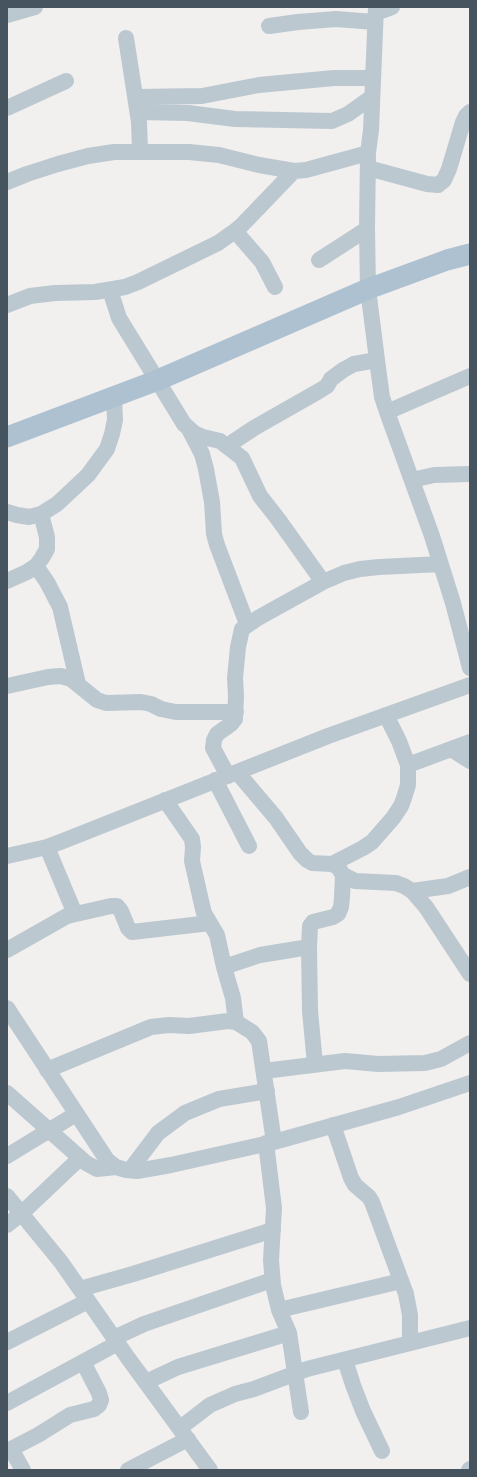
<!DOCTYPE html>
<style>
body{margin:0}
#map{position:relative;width:477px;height:1477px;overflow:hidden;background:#f2efef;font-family:"Roboto Condensed",sans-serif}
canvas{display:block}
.frame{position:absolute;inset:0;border:8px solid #45545f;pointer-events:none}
</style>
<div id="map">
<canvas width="477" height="1477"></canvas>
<div class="frame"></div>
</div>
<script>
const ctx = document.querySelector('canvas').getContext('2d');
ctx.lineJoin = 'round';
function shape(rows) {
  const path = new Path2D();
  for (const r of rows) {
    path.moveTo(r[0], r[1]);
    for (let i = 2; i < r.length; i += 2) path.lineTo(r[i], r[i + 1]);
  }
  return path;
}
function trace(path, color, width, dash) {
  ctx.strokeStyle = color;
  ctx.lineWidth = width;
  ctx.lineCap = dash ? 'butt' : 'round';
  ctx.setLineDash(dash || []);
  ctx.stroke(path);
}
const minor = shape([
 [376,7,371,130,368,153,367,229,368,289,377,360,382,397,387,412,432,536,453,603,470,668],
 [376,13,392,7],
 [7,15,35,7],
 [269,26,298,22,336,19,375,22],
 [126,38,139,122,140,151],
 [136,97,202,96,259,85,334,78,373,78],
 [7,108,66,81],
 [138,112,188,113,235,119,332,121,348,114,372,97],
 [368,168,427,184,438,185,444,180,449,169,463,122,466,116,470,112],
 [7,182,27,174,58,164,88,156,114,152,189,152,219,155,259,165,294,171,306,170,368,153],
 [235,231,262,262,275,287],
 [319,260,367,229],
 [110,290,119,318,184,424,194,433,203,437,220,441,242,458,260,496,278,519,323,582],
 [7,305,30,296,55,293,95,292,125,287,138,282,218,243,235,231,242,225,294,171],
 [387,412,470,376],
 [189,429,202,454,206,469,212,502,214,534,217,545,247,624],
 [227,446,254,428,319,391,327,386,331,379,343,370,354,364,377,360],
 [412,480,434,475,470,474],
 [7,512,17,515,29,517,41,514,57,504,88,475,107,449,112,434,115,420,114,397],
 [36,566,47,582,60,607,78,684],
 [7,581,27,572,36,566,42,558,47,549,47,537,41,514],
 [7,686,48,677,61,676,71,679,97,700,106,703,141,702,151,704,161,709,176,712,236,712],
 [451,749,470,761],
 [408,765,470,742],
 [237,772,276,818,300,853,307,860,312,863,332,864,338,867,343,875,355,881,396,883,404,886,412,891,426,907,470,974],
 [228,776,213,748,214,740,217,734,231,724,235,719,236,696,235,678,238,647,242,629,258,618,323,582,344,573,360,569,379,567,441,564],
 [215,780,249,846],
 [165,800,192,839,193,847,192,861,202,905,204,913,217,935,224,967,233,998,236,1022],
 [47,847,75,914],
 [7,856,47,847,63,841,328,736,470,685],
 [332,864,363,848,372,842,393,818,401,806,404,798,408,785,408,765,399,741,386,715],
 [412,891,448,886,470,877],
 [7,950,67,916,111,906,117,906,121,911,128,928,132,932,210,923],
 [224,967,260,955,309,947],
 [7,1008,107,1160,116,1167,126,1170,137,1171,171,1165,274,1142,399,1107,470,1083],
 [315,1064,310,1011,309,947,310,926,313,922,333,917,338,914,341,907,342,897,343,875],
 [47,1070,151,1027,169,1025,189,1026,228,1021,236,1022,252,1032,259,1041,274,1142],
 [264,1071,345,1061,378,1064,425,1063,441,1059,470,1043],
 [7,1093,86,1163,97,1169,116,1167],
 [333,1125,351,1178,355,1185,369,1197,372,1202,406,1294,410,1315,410,1343],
 [266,1143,274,1208,271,1260,273,1285,279,1310,289,1333,301,1412],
 [7,1156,76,1114],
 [130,1170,158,1133,185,1113,219,1099,267,1091],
 [7,1196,61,1262,128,1358,210,1470],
 [7,1225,22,1213,80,1158],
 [80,1289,133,1274,273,1230],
 [279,1310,401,1281],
 [114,1338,144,1324,272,1280],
 [7,1342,88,1301],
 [345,1360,353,1385,363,1411,382,1451],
 [146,1382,178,1367,289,1333],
 [7,1403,118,1343],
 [180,1428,210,1405,235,1394,254,1389,307,1369,470,1328],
 [11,1449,23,1470],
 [7,1451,38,1435,70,1415,94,1409,99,1405,101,1400,99,1393,83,1362],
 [128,1470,188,1439],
 [469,1470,470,1469]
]);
const major = shape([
 [7,437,158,380,368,289,447,260,470,254]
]);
trace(minor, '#bcc8d0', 16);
trace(major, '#adc1d1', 21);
</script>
